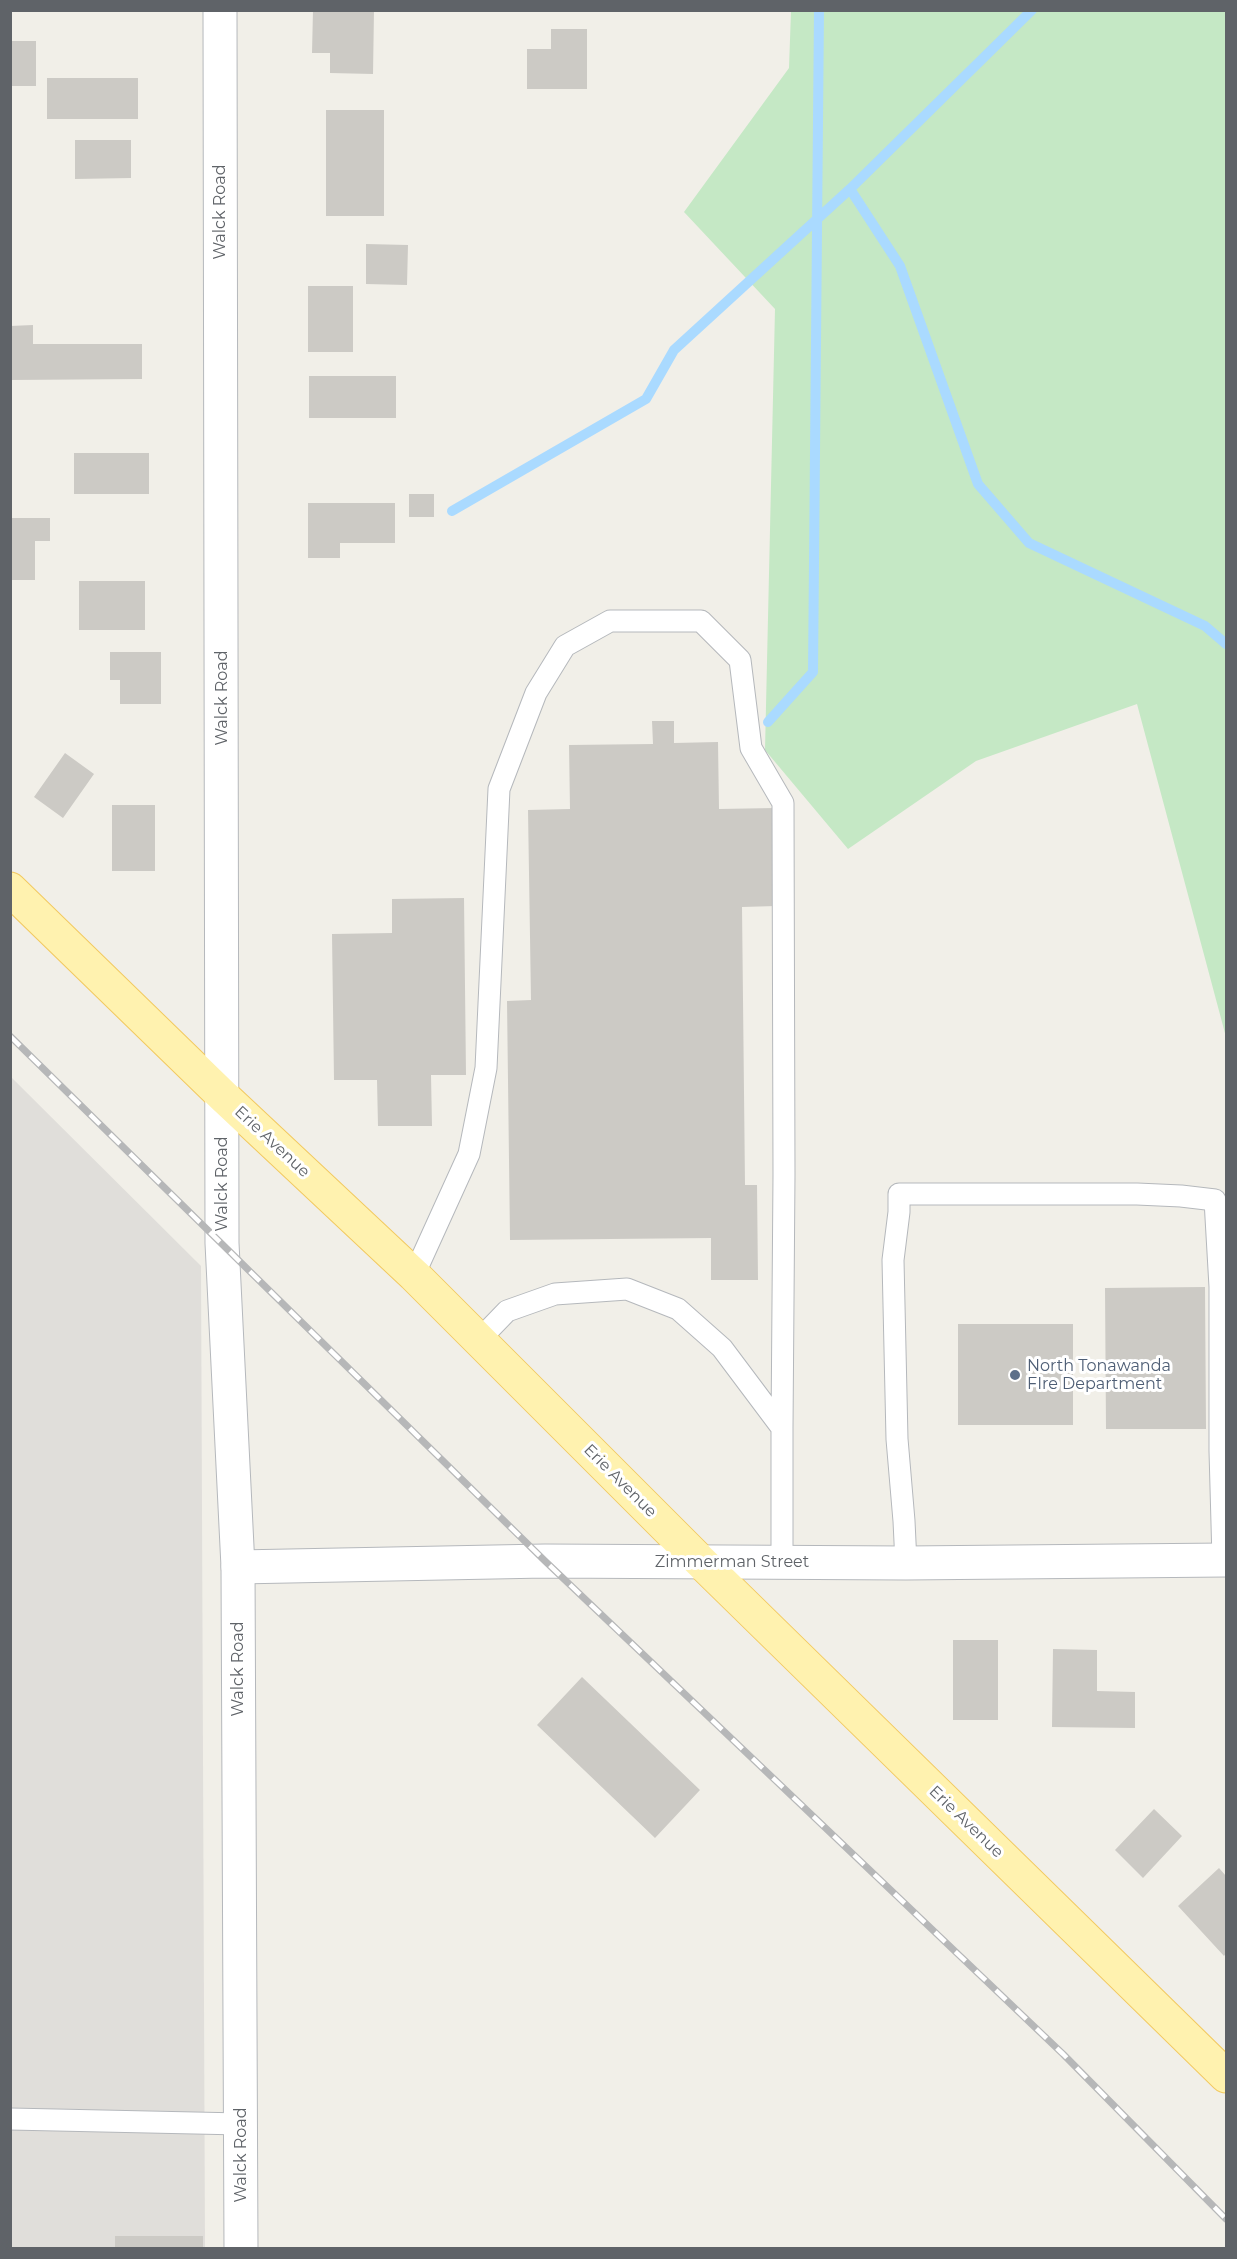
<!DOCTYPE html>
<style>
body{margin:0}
#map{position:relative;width:1237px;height:2259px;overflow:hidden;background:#f1efe8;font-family:Montserrat,sans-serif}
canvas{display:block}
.frame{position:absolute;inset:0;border:12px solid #5f6368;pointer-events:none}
</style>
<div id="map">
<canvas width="1237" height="2259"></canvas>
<div class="frame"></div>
</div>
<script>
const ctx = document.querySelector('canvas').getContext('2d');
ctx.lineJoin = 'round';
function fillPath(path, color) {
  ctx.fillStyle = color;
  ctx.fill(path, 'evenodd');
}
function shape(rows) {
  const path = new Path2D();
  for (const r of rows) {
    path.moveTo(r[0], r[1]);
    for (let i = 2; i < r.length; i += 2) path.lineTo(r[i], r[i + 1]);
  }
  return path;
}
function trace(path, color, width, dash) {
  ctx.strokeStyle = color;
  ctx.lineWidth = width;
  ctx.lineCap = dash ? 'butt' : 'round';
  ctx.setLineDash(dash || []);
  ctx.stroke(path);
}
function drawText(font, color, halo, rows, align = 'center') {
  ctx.font = font + ' Montserrat,sans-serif';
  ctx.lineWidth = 6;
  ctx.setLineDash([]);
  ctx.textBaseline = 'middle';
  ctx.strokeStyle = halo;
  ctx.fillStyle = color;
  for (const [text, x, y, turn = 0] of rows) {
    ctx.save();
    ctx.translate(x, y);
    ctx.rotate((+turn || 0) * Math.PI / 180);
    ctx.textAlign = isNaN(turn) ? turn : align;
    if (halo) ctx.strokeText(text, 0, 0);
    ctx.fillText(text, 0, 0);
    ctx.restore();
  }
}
const industrial = shape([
 [10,1076,201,1266,205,2248,11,2248]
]);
const green = shape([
 [791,11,1226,11,1226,1037,1137,704,976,761,848,849,765,750,775,309,684,212,789,68]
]);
const stream = shape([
 [850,189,900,266,978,484,1029,543,1205,626,1226,644],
 [452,511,646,399,674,350,850,189,1032,10],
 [768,722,813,672,819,10]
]);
const building = shape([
 [313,10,374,10,373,74,330,73,330,53,312,53],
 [551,29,587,29,587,89,527,89,527,49,551,49],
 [10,41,36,41,36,86,10,86],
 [47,78,138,78,138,119,47,119],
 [326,110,384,110,384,216,326,216],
 [75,140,131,140,131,178,75,179],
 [366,244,408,245,407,285,366,284],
 [308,286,353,286,353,352,308,352],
 [33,325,33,344,142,344,142,379,10,380,10,326],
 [309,376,396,376,396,418,309,418],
 [74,453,149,453,149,494,74,494],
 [409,494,434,494,434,517,409,517],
 [308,503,395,503,395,543,340,543,340,558,308,558],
 [10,518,50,518,50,541,35,541,35,580,10,580],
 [79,581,145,581,145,630,79,630],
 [110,652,161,652,161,704,120,704,120,680,110,680],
 [652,721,674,721,674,743,718,742,719,809,775,808,776,906,742,907,745,1185,757,1185,758,1280,711,1280,711,1238,510,1240,507,1001,531,1000,528,810,570,809,569,745,653,744],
 [65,753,94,774,63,818,34,797],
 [112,805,155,805,155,871,112,871],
 [464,898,466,1075,431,1075,432,1126,378,1126,377,1080,334,1080,332,934,392,933,392,899],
 [1205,1287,1206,1429,1106,1429,1105,1288],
 [958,1324,1073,1324,1073,1425,958,1425],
 [953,1640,998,1640,998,1720,953,1720],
 [1053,1649,1097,1650,1097,1691,1135,1692,1135,1728,1052,1727],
 [582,1677,700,1790,655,1838,537,1725],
 [1154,1809,1182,1836,1143,1878,1115,1850],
 [1219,1868,1226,1876,1226,1953,1224,1956,1178,1906],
 [115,2236,203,2236,203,2248,115,2248]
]);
const service = shape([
 [414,1275,469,1154,486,1068,499,789,536,693,565,646,610,621,701,621,740,660,751,748,783,803,784,1175,782,1428],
 [479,1340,507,1311,555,1294,627,1289,678,1309,722,1348,782,1428,782,1561],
 [906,1563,904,1521,897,1439,893,1260,899,1212,899,1194,1137,1194,1181,1196,1215,1200,1220,1287,1220,1451,1223,1560],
 [10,2119,241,2124]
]);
const minor = shape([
 [238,1567,545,1561,906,1563,1226,1560]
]);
const tertiary = shape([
 [220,10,222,1243,238,1567,241,2248]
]);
const primary = shape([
 [10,889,223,1096,414,1275,700,1561,1226,2076]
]);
const rail = shape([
 [10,1036,545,1561,1063,2054,1226,2219]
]);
const markers = [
 [1015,1375,6,"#5c6f8a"]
];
const streetNames = [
 ["Walck Road",220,212,-90],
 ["Walck Road",222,698,-90],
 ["Erie Avenue",272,1142,43],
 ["Walck Road",222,1184,-90],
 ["Erie Avenue",620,1481,45],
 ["Zimmerman Street",732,1562],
 ["Walck Road",238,1669,-90],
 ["Erie Avenue",966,1822,44],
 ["Walck Road",241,2155,-90]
];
const serviceNames = [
 ["North Tonawanda",1027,1366],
 ["FIre Department",1027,1384]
];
fillPath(industrial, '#e0deda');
fillPath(green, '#c5e8c5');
trace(stream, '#aadaff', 10);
fillPath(building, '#cccac5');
trace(service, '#b5b8bc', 23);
trace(minor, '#b5b8bc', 35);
trace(tertiary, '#b5b8bc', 35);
trace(primary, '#f2c960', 35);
trace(service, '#fff', 21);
trace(minor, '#fff', 33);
trace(tertiary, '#fff', 33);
trace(primary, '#fff2af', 33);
trace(rail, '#b6b7b8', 7);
trace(rail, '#fff', 4.5, [14]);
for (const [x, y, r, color] of markers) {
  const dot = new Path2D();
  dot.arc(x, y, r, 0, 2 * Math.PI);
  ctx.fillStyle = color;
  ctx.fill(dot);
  trace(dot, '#fff', 2);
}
drawText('16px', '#5f6368', '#fff', streetNames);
drawText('16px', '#4e5e75', '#fff', serviceNames, 'left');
</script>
